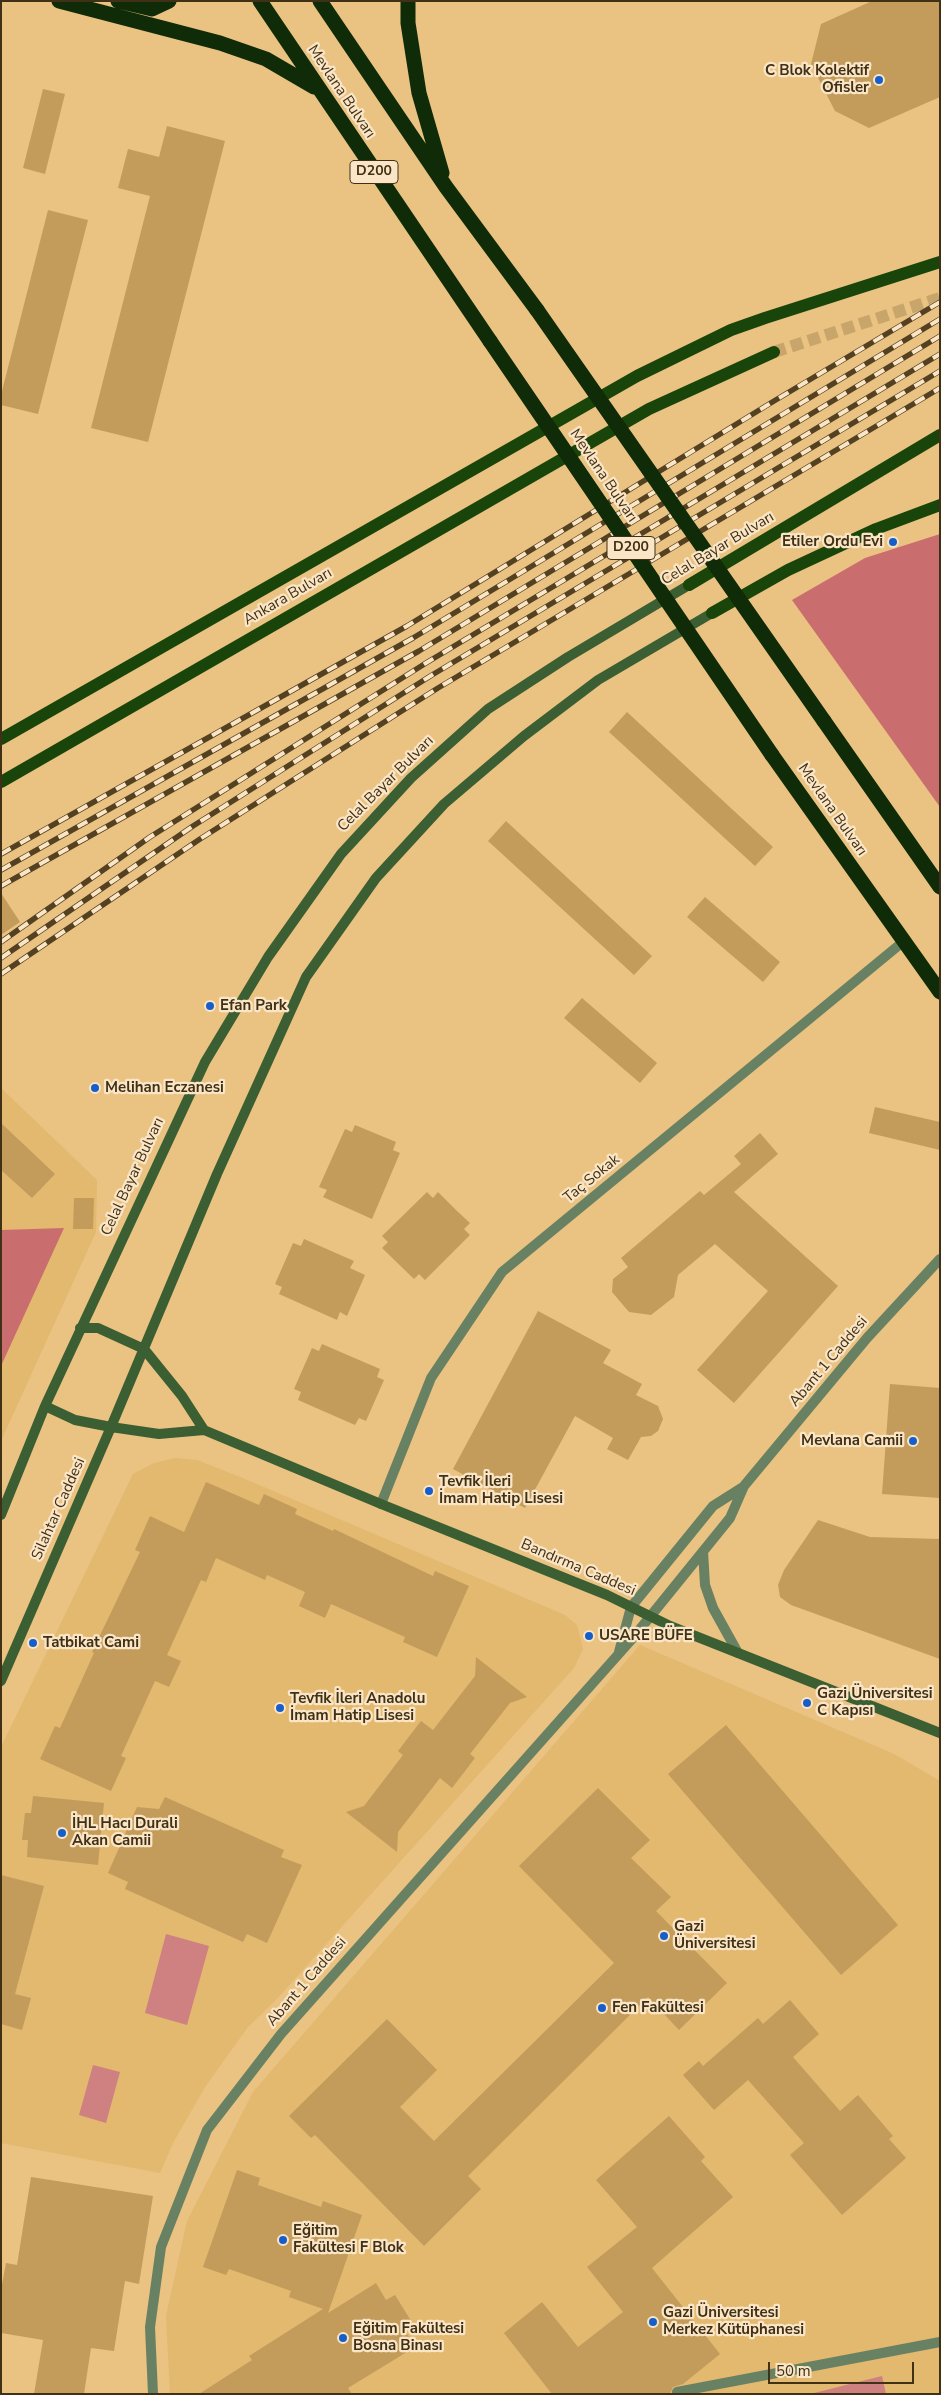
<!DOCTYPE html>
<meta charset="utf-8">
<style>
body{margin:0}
#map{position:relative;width:941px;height:2395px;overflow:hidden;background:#eac281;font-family:"Nunito Sans",sans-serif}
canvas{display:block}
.frame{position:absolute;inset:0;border:2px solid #403015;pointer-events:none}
.scale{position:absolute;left:768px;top:2362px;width:146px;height:22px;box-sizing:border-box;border:2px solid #403015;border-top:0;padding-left:6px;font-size:15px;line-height:18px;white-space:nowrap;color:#403015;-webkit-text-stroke:4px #fae6c6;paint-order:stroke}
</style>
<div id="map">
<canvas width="941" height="2395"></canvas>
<div class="frame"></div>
<div class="scale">50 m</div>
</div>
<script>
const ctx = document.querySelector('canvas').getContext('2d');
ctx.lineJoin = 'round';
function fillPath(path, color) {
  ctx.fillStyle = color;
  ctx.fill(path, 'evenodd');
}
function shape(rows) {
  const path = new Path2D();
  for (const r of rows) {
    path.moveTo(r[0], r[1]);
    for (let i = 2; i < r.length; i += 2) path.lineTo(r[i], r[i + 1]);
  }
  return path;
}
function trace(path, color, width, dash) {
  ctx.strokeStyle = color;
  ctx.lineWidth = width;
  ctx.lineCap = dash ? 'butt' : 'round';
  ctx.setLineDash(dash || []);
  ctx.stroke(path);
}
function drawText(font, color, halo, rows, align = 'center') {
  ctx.font = font + ' "Nunito Sans",sans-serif';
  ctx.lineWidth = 4.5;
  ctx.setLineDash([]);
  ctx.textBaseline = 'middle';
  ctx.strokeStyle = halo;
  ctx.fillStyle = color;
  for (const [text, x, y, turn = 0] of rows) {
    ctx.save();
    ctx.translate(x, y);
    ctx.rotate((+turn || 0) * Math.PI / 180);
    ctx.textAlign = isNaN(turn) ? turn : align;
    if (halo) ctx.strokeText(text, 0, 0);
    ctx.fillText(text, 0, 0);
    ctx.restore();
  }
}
const built = shape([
 [1,1088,97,1180,96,1232,1,1441],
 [175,1458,197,1460,245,1479,565,1615,577,1625,583,1649,574,1668,276,2000,248,2027,205,2087,173,2143,160,2173,1,2143,1,1747,133,1474,154,1463],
 [640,1645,894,1754,940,1781,940,2394,170,2394,166,2316,187,2221,253,2092]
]);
const green = shape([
 [166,1934,209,1946,187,2025,145,2013],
 [93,2065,120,2072,106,2123,79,2115],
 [882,2376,886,2394,810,2394]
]);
const forest = shape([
 [940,534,940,807,792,600,865,558],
 [64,1228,1,1366,1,1230]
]);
const building = shape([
 [872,1,940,1,940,97,869,128,835,111,811,64,821,24],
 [43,89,65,94,45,174,23,168],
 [167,126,225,141,148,442,91,428,150,196,118,188,128,149,159,157],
 [48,210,88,220,38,414,1,405,1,395],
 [627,712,773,847,755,866,609,732],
 [506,821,652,956,634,975,488,841],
 [1,893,20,922,1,935],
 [705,897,780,962,763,982,687,917],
 [582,998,657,1063,640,1083,564,1018],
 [875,1107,940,1122,940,1150,869,1133],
 [1,1123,55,1174,32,1198,1,1170],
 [355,1125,396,1142,393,1150,400,1153,372,1219,323,1197,327,1190,319,1187,345,1129,352,1132],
 [760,1133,778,1154,734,1192,838,1286,734,1403,697,1370,768,1291,715,1244,678,1275,674,1297,651,1315,629,1312,612,1292,613,1279,628,1267,621,1258,700,1191,704,1195,741,1164,734,1156],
 [427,1192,433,1198,438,1192,457,1211,470,1223,464,1229,470,1235,425,1280,419,1274,414,1279,382,1248,388,1242,382,1236],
 [74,1198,94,1198,93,1229,73,1229],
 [304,1239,354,1261,350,1268,365,1275,347,1316,340,1312,337,1320,279,1294,282,1287,275,1284,293,1243,301,1246],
 [538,1311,611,1350,603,1363,642,1384,636,1395,658,1406,663,1419,658,1431,651,1436,641,1437,628,1460,607,1449,613,1438,575,1416,525,1508,453,1469],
 [322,1344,380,1369,377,1377,384,1380,366,1421,359,1418,355,1425,298,1400,301,1392,294,1389,312,1348,319,1351],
 [890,1384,940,1388,940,1498,882,1494],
 [206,1482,259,1505,264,1494,297,1509,295,1514,333,1531,334,1529,433,1576,435,1571,469,1586,437,1657,403,1642,405,1637,331,1604,325,1618,299,1606,305,1592,267,1575,265,1580,216,1558,206,1582,201,1580,167,1655,181,1661,169,1687,155,1681,121,1756,126,1758,111,1791,40,1759,55,1726,60,1728,94,1653,92,1652,140,1552,135,1550,150,1516,184,1532],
 [818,1520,870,1537,940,1539,940,1659,791,1605,780,1597,778,1585,784,1570],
 [476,1657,527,1697,510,1703,470,1754,475,1758,452,1788,440,1778,398,1832,397,1852,346,1812,364,1806,403,1755,398,1751,421,1721,433,1730,475,1676],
 [726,1725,898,1925,841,1975,668,1774],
 [598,1788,650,1840,631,1858,671,1897,656,1911,727,1983,679,2030,648,1997,468,2176,481,2189,424,2246,315,2135,311,2138,289,2116,387,2019,437,2070,400,2107,434,2141,614,1963,519,1866],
 [33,1796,104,1803,98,1865,27,1857,28,1840,22,1840,25,1813,31,1813],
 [165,1797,284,1850,281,1857,302,1865,267,1943,247,1934,243,1942,125,1889,128,1882,108,1873,137,1807,159,1809],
 [1,1875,44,1886,15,1994,31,1998,22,2030,1,2024],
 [790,2000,819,2034,793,2057,840,2111,858,2095,893,2136,889,2139,906,2158,842,2215,790,2155,804,2143,748,2080,714,2110,683,2075,699,2061,703,2066,758,2018,763,2024],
 [669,2116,705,2157,701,2161,733,2197,652,2268,720,2354,683,2384,673,2387,670,2394,552,2394,504,2333,542,2302,578,2347,623,2312,587,2267,637,2227,596,2180],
 [237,2170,260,2178,258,2185,321,2207,323,2201,362,2215,328,2313,376,2283,386,2300,395,2295,413,2324,404,2329,415,2347,348,2388,352,2394,199,2394,252,2360,249,2356,323,2309,289,2297,291,2291,229,2269,226,2275,203,2267],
 [31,2177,153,2196,139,2284,125,2281,114,2351,91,2348,84,2394,34,2394,43,2340,1,2333,1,2290,6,2263,17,2265]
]);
const primaryTunnel = shape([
 [774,352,940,298]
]);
const street = shape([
 [381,1504,431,1378,502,1272,904,941],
 [703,1551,705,1585,713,1608,738,1653],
 [619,1652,631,1607,713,1506,743,1487],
 [677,2392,940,2342],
 [153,2394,150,2327,161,2247,207,2130,281,2034,632,1639,730,1518,744,1486,867,1338,940,1259]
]);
const secondary = shape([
 [689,585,568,657,488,709,411,778,341,854,268,957,205,1062,45,1406,75,1420,111,1427,159,1434,204,1430,381,1504,607,1595,670,1626,940,1733],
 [80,1328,98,1328,144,1349,182,1396,204,1430],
 [1,1515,45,1406],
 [1,1681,111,1427,217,1174,306,977,376,878,444,804,524,736,598,680,712,613]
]);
const primary = shape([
 [689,585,940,435],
 [712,613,788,570,876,529,940,505],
 [1,739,637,376,731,330,765,318,940,262],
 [1,782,649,409,774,352]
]);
const highway = shape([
 [59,1,220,43,266,59,314,87],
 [118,1,152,9,169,1],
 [260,1,490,341],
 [320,1,446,187,537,310],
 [408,1,408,23,419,93,442,173],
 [824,721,940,887],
 [772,755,940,992]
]);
const rail = shape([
 [1,854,407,626,774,401,940,302],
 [1,870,413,638,940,319],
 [1,886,419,651,940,336],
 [1,942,150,837,426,663,940,354],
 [1,958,193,826,432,675,940,371],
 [1,974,200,839,438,688,940,388]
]);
const highwayBridge = shape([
 [537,310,824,721],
 [490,341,772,755]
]);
const markers = [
 [879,80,5,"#165fca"],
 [893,542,5,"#165fca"],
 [210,1006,5,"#165fca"],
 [95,1088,5,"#165fca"],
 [913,1441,5,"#165fca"],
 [429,1491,5,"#165fca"],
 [589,1636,5,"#165fca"],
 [33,1643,5,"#165fca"],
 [807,1703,5,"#165fca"],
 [280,1708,5,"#165fca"],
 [62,1833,5,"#165fca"],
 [664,1936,5,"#165fca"],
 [602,2008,5,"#165fca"],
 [283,2240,5,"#165fca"],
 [653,2322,5,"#165fca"],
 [343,2338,5,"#165fca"]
];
const shields = [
 [374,172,48],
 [631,548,48]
];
const shieldNames = [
 ["D200",374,172],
 ["D200",631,548]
];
const poiNames = [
 ["C Blok Kolektif",869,71,"right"],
 ["Ofisler",869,88,"right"],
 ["Etiler Ordu Evi",883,542,"right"],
 ["Efan Park",220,1006],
 ["Melihan Eczanesi",105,1088],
 ["Mevlana Camii",903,1441,"right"],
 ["Tevfik İleri",439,1482],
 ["İmam Hatip Lisesi",439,1499],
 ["USARE BÜFE",599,1636],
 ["Tatbikat Cami",43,1643],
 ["Gazi Üniversitesi",817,1694],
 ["C Kapısı",817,1711],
 ["Tevfik İleri Anadolu",290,1699],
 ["İmam Hatip Lisesi",290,1716],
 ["İHL Hacı Durali",72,1824],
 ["Akan Camii",72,1841],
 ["Gazi",674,1927],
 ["Üniversitesi",674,1944],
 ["Fen Fakültesi",612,2008],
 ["Eğitim",293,2231],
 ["Fakültesi F Blok",293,2248],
 ["Gazi Üniversitesi",663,2313],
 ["Merkez Kütüphanesi",663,2330],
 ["Eğitim Fakültesi",353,2329],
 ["Bosna Binası",353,2346]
];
const streetNames = [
 ["Mevlana Bulvarı",341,92,56],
 ["Mevlana Bulvarı",603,476,56],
 ["Celal Bayar Bulvarı",718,549,-31],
 ["Ankara Bulvarı",288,597,-30],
 ["Celal Bayar Bulvarı",386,784,-45],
 ["Mevlana Bulvarı",832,810,55],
 ["Celal Bayar Bulvarı",133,1177,-65],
 ["Taç Sokak",592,1179,-39],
 ["Abant 1 Caddesi",829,1362,-50],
 ["Silahtar Caddesi",59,1509,-66],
 ["Bandırma Caddesi",578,1568,23],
 ["Abant 1 Caddesi",307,1982,-49]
];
fillPath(built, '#e3b86f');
fillPath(green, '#cf8182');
fillPath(forest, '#c96d6f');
fillPath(building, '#c39c5c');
trace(primaryTunnel, '#c8a56b', 12, [12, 6]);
trace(street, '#698163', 10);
trace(secondary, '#3b5e32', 10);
trace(primary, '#19450a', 12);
trace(highway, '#0f2b07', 15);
trace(rail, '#544122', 5.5);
trace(rail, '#fae6c6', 4, [11]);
trace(highwayBridge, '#0f2b07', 15);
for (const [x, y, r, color] of markers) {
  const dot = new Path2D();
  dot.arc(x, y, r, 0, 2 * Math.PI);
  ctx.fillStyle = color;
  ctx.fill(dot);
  trace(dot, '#fae6c6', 2);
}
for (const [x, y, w] of shields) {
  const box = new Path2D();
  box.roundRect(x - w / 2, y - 11.5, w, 23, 4);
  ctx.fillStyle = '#fae6c6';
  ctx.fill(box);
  trace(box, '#403015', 1);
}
drawText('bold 14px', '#403015', null, shieldNames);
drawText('bold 15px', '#403015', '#fae6c6', poiNames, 'left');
drawText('15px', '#403015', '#fae6c6', streetNames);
</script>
